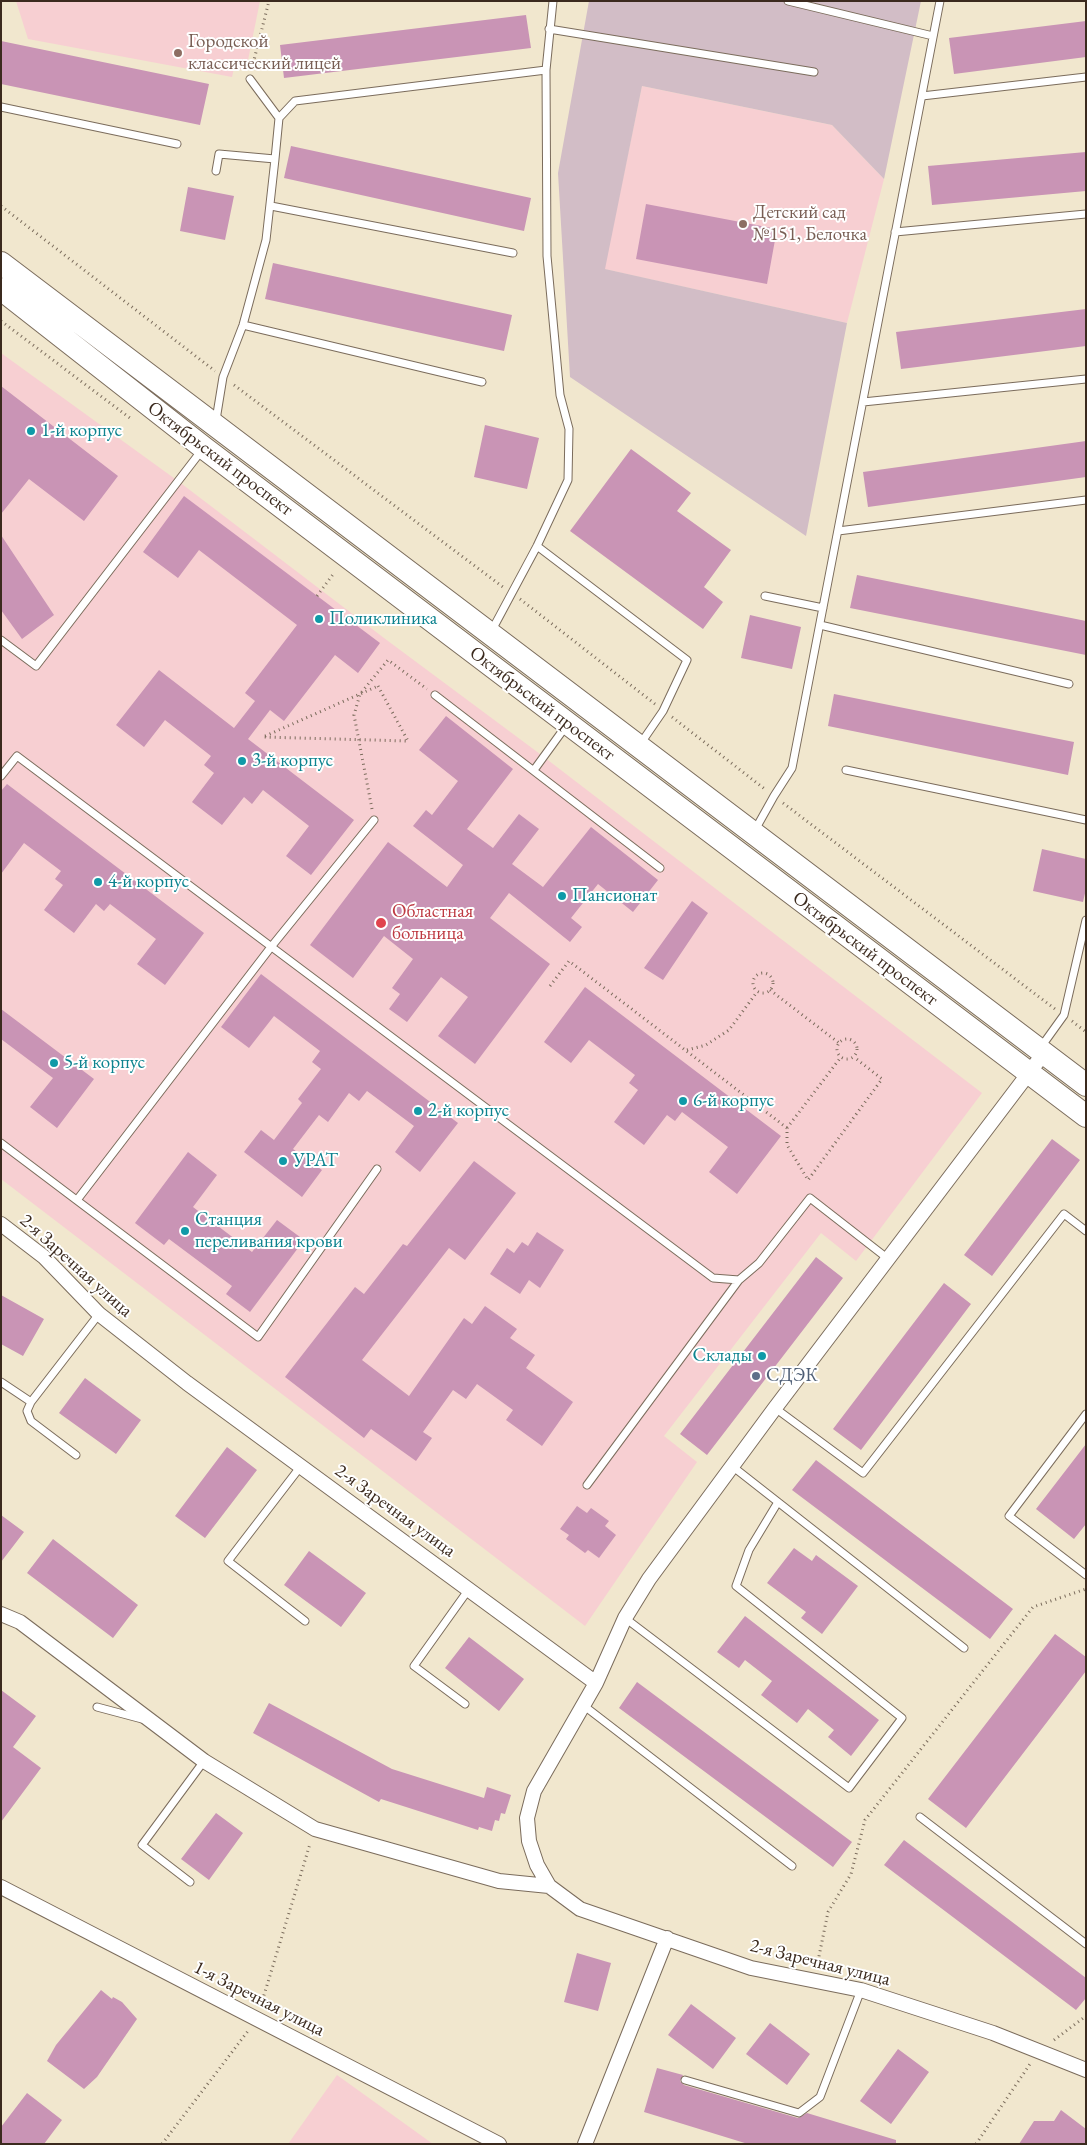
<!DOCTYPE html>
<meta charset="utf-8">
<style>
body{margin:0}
#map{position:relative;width:1087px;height:2145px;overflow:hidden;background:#f1e7ce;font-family:"EB Garamond",serif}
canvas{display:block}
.frame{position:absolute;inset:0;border:2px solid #3b2a1e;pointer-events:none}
</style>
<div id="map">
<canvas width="1087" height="2145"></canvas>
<div class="frame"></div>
</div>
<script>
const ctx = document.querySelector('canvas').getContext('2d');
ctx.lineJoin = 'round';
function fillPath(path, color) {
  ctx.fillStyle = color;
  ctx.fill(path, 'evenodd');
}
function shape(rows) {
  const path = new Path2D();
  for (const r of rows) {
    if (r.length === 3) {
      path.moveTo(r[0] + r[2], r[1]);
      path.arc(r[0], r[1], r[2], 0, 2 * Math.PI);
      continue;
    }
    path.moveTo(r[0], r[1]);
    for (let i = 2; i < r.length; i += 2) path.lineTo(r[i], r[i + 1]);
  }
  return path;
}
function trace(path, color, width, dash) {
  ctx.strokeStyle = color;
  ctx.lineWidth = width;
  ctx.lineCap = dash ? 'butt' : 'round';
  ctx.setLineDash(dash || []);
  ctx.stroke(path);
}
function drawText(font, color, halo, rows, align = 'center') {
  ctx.font = font + ' "EB Garamond",serif';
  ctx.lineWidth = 4;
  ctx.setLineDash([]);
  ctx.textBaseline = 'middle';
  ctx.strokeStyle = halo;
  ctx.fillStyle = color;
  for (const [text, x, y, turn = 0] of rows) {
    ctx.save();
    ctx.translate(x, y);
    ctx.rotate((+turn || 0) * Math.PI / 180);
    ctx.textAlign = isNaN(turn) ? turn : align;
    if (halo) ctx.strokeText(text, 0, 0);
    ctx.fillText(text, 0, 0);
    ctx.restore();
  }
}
const built = shape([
 [16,1,260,1,246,70,234,68,232,77,28,39],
 [642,86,832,125,884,179,847,323,604,269],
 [1,353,178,481,384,638,540,754,982,1093,856,1261,821,1233,664,1436,697,1462,585,1626,1,1179],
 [337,2075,433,2144,288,2144]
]);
const industrial = shape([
 [589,1,921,1,884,179,832,125,642,86,605,269,847,323,806,536,570,377,558,173]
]);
const building = shape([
 [526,15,531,48,284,78,280,45],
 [1086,21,1086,57,954,74,949,38],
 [1,41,209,84,200,125,1,84],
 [291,146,531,198,524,231,284,178],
 [1086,152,1086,191,932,205,928,166],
 [188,187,234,196,225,240,180,231],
 [646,204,777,229,767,284,636,259],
 [273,263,512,315,504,351,265,299],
 [1086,309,1086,346,901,369,896,332],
 [1,386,118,476,84,521,29,479,1,514],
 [485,425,539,438,527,489,474,477],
 [1086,441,1086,477,868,507,863,472],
 [631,449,691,493,677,511,731,550,704,587,723,602,703,629,570,531],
 [184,496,380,643,358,673,335,655,284,721,270,710,248,739,354,820,311,875,286,856,309,826,263,790,252,804,244,797,222,825,192,802,214,773,204,765,211,756,165,720,144,747,116,725,159,670,234,728,255,701,245,693,297,625,199,550,178,578,143,552],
 [1,535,54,615,22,639,1,610],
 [857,575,1086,621,1086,655,850,608],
 [750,615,801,627,792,669,741,658],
 [834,694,1074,742,1068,775,828,726],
 [446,716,513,769,467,829,493,848,519,814,539,829,512,864,543,887,591,827,658,880,633,912,598,884,571,918,582,927,570,942,509,893,490,918,550,964,475,1064,438,1036,468,997,441,977,407,1022,389,1009,400,994,392,988,413,959,384,936,353,978,310,945,388,842,447,887,463,865,413,826,426,810,432,815,458,781,419,750],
 [7,784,204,933,165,985,137,964,156,939,110,904,104,911,96,904,74,933,44,910,63,885,55,879,61,871,24,843,1,874,1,791],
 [1042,849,1086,859,1086,889,1083,902,1033,891],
 [692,901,708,913,663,980,644,968],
 [261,974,458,1123,420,1172,395,1152,414,1126,367,1091,359,1101,349,1093,328,1122,319,1115,293,1149,322,1170,302,1197,244,1152,261,1130,274,1140,302,1103,298,1099,321,1069,312,1062,320,1051,274,1016,249,1048,221,1027],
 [585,987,781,1136,737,1194,709,1172,728,1147,682,1112,675,1121,667,1115,644,1145,614,1122,638,1090,629,1083,635,1075,589,1040,571,1063,544,1042],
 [1,1009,94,1079,57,1128,30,1107,53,1078,1,1039],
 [1052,1139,1080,1160,992,1276,964,1255],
 [188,1152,217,1175,193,1207,252,1252,277,1220,304,1240,250,1312,226,1294,232,1286,169,1239,164,1245,135,1223],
 [474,1161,516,1193,465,1260,449,1248,362,1360,409,1396,464,1318,472,1324,485,1306,517,1329,510,1338,535,1355,526,1368,573,1402,542,1446,506,1420,513,1410,477,1384,466,1399,453,1390,423,1432,432,1438,416,1461,371,1429,364,1438,285,1377,355,1287,364,1294,403,1244,407,1246],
 [537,1232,564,1250,540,1288,529,1280,520,1294,490,1274,507,1248,514,1253,522,1242,528,1246],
 [816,1257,843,1278,707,1455,680,1434],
 [944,1283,971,1304,861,1450,833,1429],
 [1,1295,44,1319,23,1356,1,1344],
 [85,1378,141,1420,116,1454,59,1413],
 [1086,1444,1086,1524,1074,1539,1036,1509],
 [227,1447,257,1470,205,1538,175,1516],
 [816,1460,1013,1609,990,1639,792,1490],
 [577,1506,587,1513,591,1508,609,1521,605,1526,616,1535,599,1558,588,1550,585,1553,566,1539,569,1535,560,1529],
 [1,1515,24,1532,1,1562],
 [53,1539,138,1605,113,1638,27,1573],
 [794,1548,812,1561,816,1555,858,1586,822,1634,801,1618,806,1612,767,1583],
 [309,1551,366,1593,341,1627,284,1585],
 [745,1616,879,1720,851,1756,828,1737,834,1730,808,1709,797,1723,761,1695,772,1681,745,1660,739,1668,717,1652],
 [1055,1634,1086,1657,1086,1671,966,1828,928,1799],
 [469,1637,524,1679,499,1711,445,1668],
 [637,1682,852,1842,833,1867,619,1708],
 [1,1690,36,1716,13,1747,41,1768,1,1822],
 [269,1703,392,1769,484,1798,487,1787,511,1795,505,1814,501,1813,499,1821,495,1820,492,1831,479,1827,478,1830,381,1799,379,1802,253,1733],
 [216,1813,243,1833,209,1880,181,1859],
 [904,1840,1086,1978,1086,1998,1076,2010,884,1865],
 [577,1953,611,1963,598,2011,564,2002],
 [101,1990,112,1999,113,1997,122,2002,137,2019,97,2077,84,2089,47,2061,56,2045],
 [691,2004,736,2038,713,2069,668,2035],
 [770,2023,810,2054,787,2085,746,2054],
 [898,2049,929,2072,891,2124,860,2101],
 [657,2068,683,2075,680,2081,684,2085,798,2118,807,2113,896,2140,896,2144,748,2144,644,2112],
 [27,2093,62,2120,44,2144,1,2144,1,2127],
 [1061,2110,1086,2129,1086,2144,1019,2144,1034,2121,1054,2121]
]);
const path = shape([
 [252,68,269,1],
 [1,206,215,371],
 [1,321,130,418],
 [234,385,503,587],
 [317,596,334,573],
 [520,599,655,704],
 [378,686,408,741,263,737,360,694,378,686],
 [672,717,766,790],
 [783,803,1055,1009],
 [372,809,354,715,360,694,388,660,427,689],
 [763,983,10],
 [550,986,569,961,787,1128,787,1145,808,1180,882,1079,854,1057],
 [770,990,839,1043],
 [1072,1021,1086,1032],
 [847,1049,10],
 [687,1050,706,1045,729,1030,757,992],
 [787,1128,841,1057],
 [817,1966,828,1912,851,1874,865,1820,1033,1607,1086,1589],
 [261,2005,310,1844],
 [1054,2040,1086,2016],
 [162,2144,248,2031],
 [976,2144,1030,2064]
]);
const lane = shape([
 [788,1,933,36],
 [549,29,814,72],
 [250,79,279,118,275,159],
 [922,96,1086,77],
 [1,107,177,144],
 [279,118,295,101,546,70],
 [216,171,219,154,275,159,266,240,243,325,223,377,216,420],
 [271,206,513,253],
 [895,232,1086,214],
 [243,325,482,382],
 [863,402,1086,379],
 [838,531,1086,500],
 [537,546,687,660,663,711,641,743],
 [765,596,823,608],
 [820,625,1069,684],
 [492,630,537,546,568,480,569,429,560,395,547,256,546,70,553,1],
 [1,640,36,666,202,450],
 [435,695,660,868],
 [534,770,566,726],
 [846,770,1086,820],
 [1,776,17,756,713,1278,739,1280,759,1263,810,1198,887,1258],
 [755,830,774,796,792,768,940,1],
 [1041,1047,1064,1015,1086,920],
 [1,1143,258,1337,377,1169],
 [77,1200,271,947,374,820],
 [1,1382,31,1402,27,1411,31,1421,76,1455],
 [31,1402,99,1314],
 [775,1408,863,1473,1064,1214,1086,1231],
 [1086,1414,1009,1516,1086,1575],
 [301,1466,228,1561,305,1621],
 [732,1466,964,1648],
 [587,1485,739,1280],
 [625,1618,849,1788,902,1718,736,1586,749,1550,778,1502],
 [465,1704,414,1666,469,1589],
 [583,1705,792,1866],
 [97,1707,142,1719],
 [920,1817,1086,1944],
 [190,1882,142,1845,204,1761],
 [685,2080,799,2113,820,2097,861,1990]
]);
const street = shape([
 [1044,1053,775,1408,649,1579,625,1618,596,1683,534,1791,527,1818,529,1841,537,1865,549,1886,580,1909,751,1968,861,1990,993,2033,1086,2070],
 [1,1224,44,1257,99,1314,187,1383,596,1683],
 [1,1614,20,1622,204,1761,315,1829,499,1881,549,1886],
 [1,1887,499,2144],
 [585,2144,667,1938]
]);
const primary = shape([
 [1,263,1086,1085],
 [1,289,204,448,1086,1116]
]);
const markers = [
 [178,53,5,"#8d6e63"],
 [743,224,5,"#8d6e63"],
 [31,431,5,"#0f9aa8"],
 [319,619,5,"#0f9aa8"],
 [242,761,5,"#0f9aa8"],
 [98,882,5,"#0f9aa8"],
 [562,896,5,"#0f9aa8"],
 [381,923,6,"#e0444e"],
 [54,1063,5,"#0f9aa8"],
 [683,1101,5,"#0f9aa8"],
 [418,1111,5,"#0f9aa8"],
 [283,1161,5,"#0f9aa8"],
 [185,1231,5,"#0f9aa8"],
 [762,1356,5,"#0f9aa8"],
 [756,1376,5,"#5c6f8a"]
];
const educationNames = [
 ["Городской",188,42],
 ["классический лицей",188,64],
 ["Детский сад",753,213],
 ["№151, Белочка",753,235]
];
const cultureNames = [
 ["1-й корпус",41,431],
 ["Поликлиника",329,619],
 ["3-й корпус",252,761],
 ["4-й корпус",108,882],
 ["Пансионат",572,896],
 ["5-й корпус",64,1063],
 ["6-й корпус",693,1101],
 ["2-й корпус",428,1111],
 ["УРАТ",293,1161],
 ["Станция",195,1220],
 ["переливания крови",195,1242],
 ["Склады",752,1356,"right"]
];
const streetNames = [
 ["Октябрьский проспект",220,459,37],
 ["Октябрьский проспект",542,704,37],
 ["Октябрьский проспект",865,949,37],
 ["2-я Заречная улица",76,1266,42],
 ["2-я Заречная улица",395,1511,36],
 ["2-я Заречная улица",820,1963,14],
 ["1-я Заречная улица",259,1999,27]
];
const healthNames = [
 ["Областная",392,912],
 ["больница",392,934]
];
const serviceNames = [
 ["СДЭК",766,1376]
];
fillPath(built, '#f7cfd2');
fillPath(industrial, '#d2bdc6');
fillPath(building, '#c994b5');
trace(lane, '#7b6c5c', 9);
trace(street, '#7b6c5c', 16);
trace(primary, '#7b6c5c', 24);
trace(path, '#7b6c5c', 3, [1, 4]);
trace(lane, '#fff', 7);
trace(street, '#fff', 14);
trace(primary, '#fff', 22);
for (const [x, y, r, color] of markers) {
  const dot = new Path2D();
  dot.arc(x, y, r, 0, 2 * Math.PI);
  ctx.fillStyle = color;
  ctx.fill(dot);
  trace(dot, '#fff', 2);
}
drawText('19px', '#785e54', '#fff', educationNames, 'left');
drawText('19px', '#0d838f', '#fff', cultureNames, 'left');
drawText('19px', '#3b2a1e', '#fff', streetNames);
drawText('19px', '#be3a42', '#fff', healthNames, 'left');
drawText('19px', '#4e5e75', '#fff', serviceNames, 'left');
</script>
